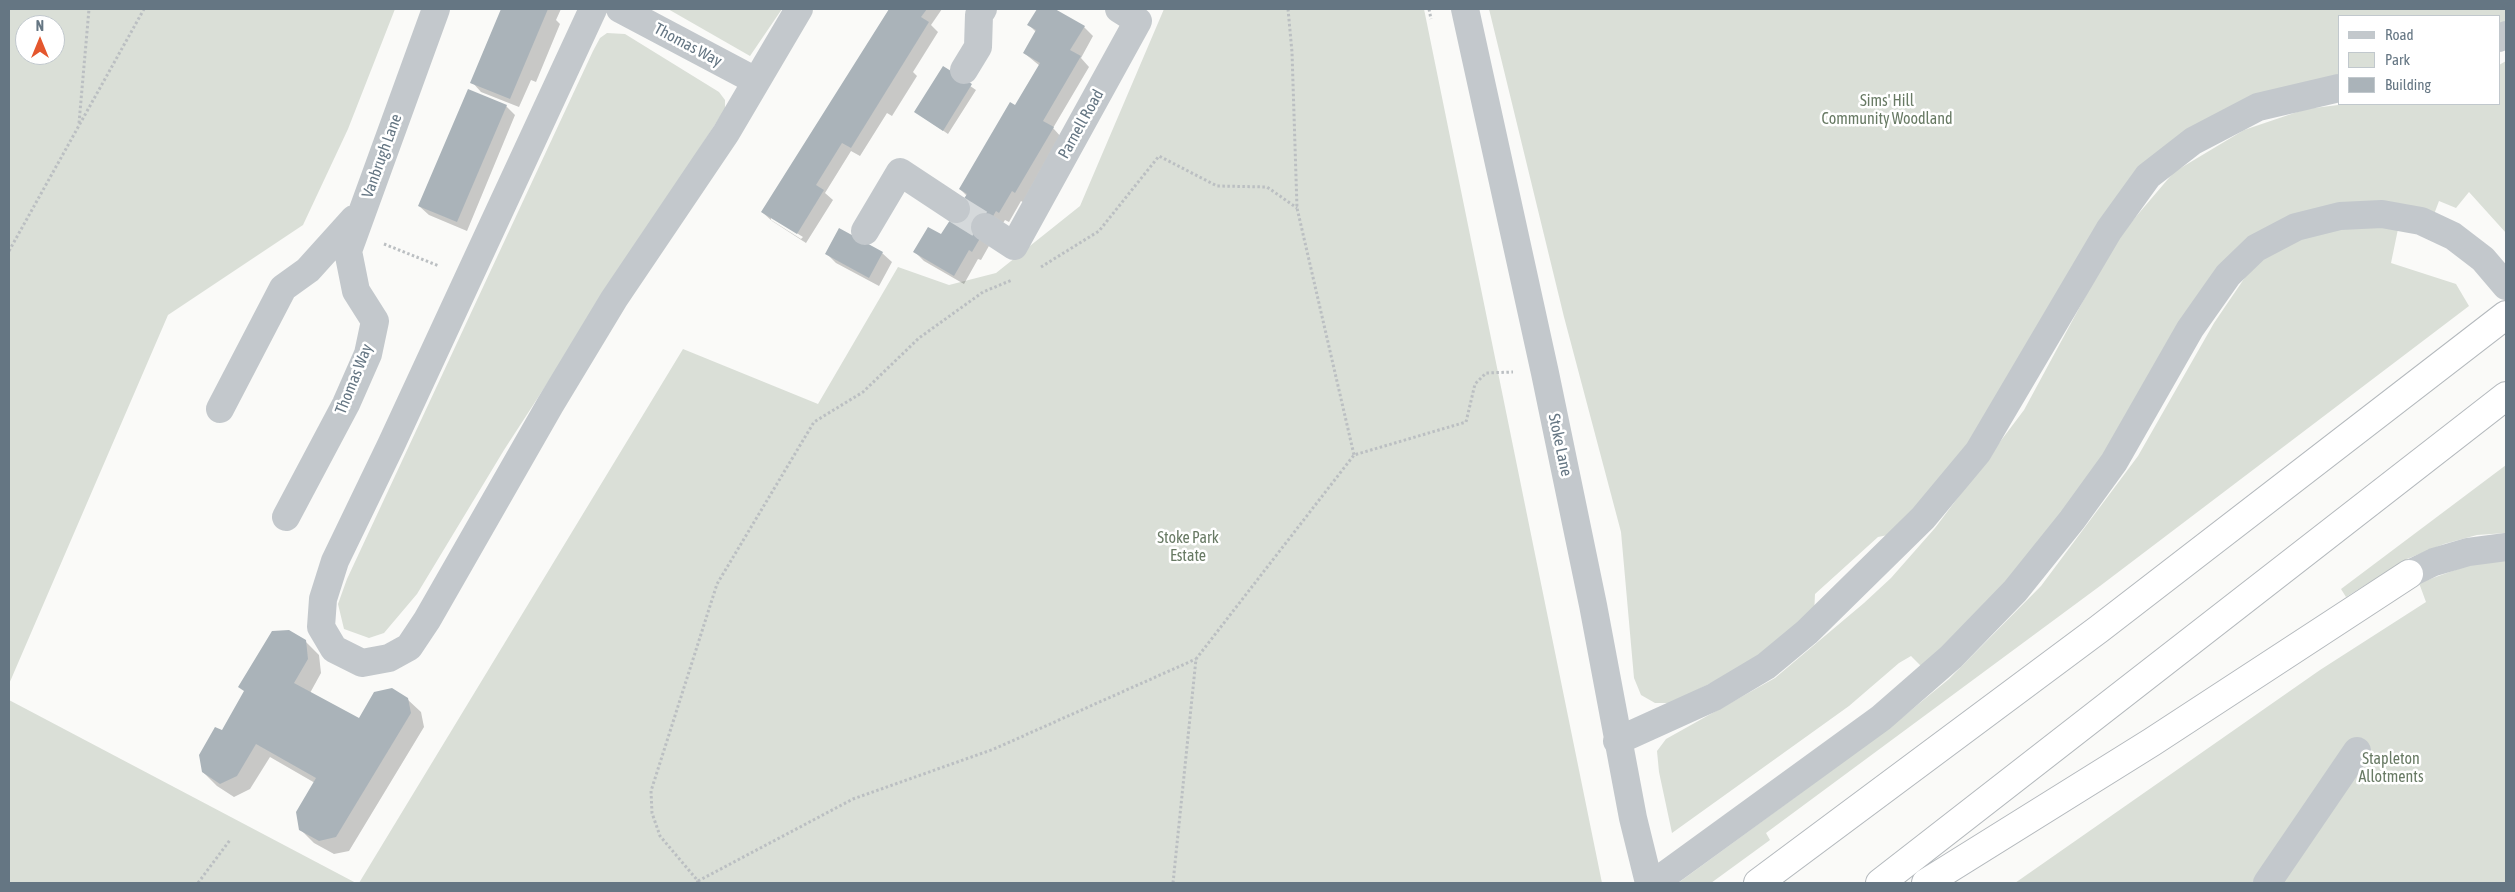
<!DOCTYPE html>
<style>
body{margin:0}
#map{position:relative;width:2515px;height:892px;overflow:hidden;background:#fafaf8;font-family:"Asap Condensed",sans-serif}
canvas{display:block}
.frame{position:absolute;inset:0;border:10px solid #657683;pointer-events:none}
.legend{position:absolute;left:2338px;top:15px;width:162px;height:90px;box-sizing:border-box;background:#fff;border:1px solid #c1c8cd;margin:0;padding:6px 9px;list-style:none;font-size:15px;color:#657683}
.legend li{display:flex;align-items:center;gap:10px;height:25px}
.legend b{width:25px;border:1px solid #c1c8cd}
.north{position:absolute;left:15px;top:15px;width:50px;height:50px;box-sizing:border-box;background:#fff;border:1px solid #c1c8cd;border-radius:50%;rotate:0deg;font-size:14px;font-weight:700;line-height:20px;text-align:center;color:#657683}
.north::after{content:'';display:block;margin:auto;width:18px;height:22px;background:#e4572e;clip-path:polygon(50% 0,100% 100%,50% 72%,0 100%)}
</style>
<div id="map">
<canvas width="2515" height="892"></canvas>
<div class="frame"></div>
<ul class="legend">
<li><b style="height:6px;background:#c3c8cc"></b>Road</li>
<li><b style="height:14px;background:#dadfd7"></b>Park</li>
<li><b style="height:14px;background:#aab3b9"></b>Building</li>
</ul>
<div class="north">N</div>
</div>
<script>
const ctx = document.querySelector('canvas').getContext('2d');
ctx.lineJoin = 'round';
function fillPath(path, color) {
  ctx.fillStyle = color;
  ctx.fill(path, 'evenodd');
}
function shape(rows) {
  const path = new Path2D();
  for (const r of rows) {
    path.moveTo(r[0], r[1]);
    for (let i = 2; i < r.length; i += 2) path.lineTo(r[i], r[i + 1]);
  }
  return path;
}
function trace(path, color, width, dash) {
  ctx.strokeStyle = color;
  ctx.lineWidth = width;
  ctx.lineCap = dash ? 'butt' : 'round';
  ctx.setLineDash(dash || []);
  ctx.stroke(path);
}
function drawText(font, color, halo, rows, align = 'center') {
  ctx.font = font + ' "Asap Condensed",sans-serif';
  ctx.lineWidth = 5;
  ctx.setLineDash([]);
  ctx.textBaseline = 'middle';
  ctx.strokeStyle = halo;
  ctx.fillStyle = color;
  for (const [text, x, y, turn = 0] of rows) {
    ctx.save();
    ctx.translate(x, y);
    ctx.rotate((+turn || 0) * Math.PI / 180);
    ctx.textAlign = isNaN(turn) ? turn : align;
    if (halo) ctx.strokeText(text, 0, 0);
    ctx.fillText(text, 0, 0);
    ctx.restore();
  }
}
const green = shape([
 [9,9,395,9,348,129,303,225,168,315,9,684],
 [25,25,55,25,55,55,25,55],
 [668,9,782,9,750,56],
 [1164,9,1424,9,1602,883,359,883,683,349,818,404,898,267,949,285,996,273,1080,206],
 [1489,9,2506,9,2506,23,2499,28,2499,16,2339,16,2339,78,2188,132,1973,448,1898,533,1878,537,1815,594,1814,616,1769,654,1671,703,1655,703,1641,695,1634,678,1621,532,1564,317],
 [607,33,625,34,719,92,725,100,725,109,504,450,417,594,384,633,369,638,344,629,338,604,347,579,593,51,600,38],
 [2506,61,2506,233,2469,192,2456,208,2439,201,2433,217,2275,226,2156,374,2042,548,1924,669,1911,656,1899,663,1849,706,1672,833,1659,772,1657,751,1666,739,1775,678,1864,603,1891,578,1935,528,2024,410,2116,240,2174,172,2244,130,2306,109,2346,104,2499,104,2499,65],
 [2370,224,2398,229,2391,263,2456,284,2469,306,2100,586,1766,833,1770,840,1711,883,1678,883,1888,729,1949,679,2041,586,2138,456,2214,323,2250,270,2275,248,2313,233],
 [2506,465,2506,533,2477,535,2444,544,2407,559,2346,597,2341,589],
 [2506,560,2506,883,2015,883,2320,670,2426,602,2419,583,2472,564],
 [9,700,356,883,9,883]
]);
const shadow = shape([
 [503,9,561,9,556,20,560,24,536,82,531,80,519,107,481,92,472,82],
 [891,9,942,9,931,25,938,32,913,72,917,76,892,116,887,113,860,156,851,151,825,193,833,200,806,243,772,221,762,212],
 [771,217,803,237,801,239,771,220],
 [1039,9,1053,9,1084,27,1093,36,1081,58,1089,67,1053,128,1062,138,1029,206,1021,201,1009,222,1005,220,994,237,981,260,978,259,964,284,924,261,915,252,941,236,967,196,960,189,1016,107,1040,66,1024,53,1036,32,1029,25],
 [944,68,976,90,948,134,916,112],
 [506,106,515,115,467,231,429,215,419,206],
 [882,253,892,262,879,286,836,263,827,254],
 [305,641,319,655,321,673,310,693,359,719,407,699,421,712,424,727,349,851,334,854,314,843,300,829,315,783,270,757,250,789,234,797,217,786,203,772,223,732]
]);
const building = shape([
 [501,9,548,9,510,99,470,83],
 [889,9,927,9,921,17,929,22,851,148,842,143,816,185,824,190,797,234,761,212],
 [1037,9,1055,9,1085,26,1070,50,1081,56,1043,121,1054,127,1015,193,1012,191,999,213,996,211,972,252,969,250,954,276,913,252,928,227,941,234,967,194,959,189,1010,102,1015,105,1040,63,1023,53,1036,30,1027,25],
 [943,66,972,84,943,131,914,112],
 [468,89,507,105,457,222,418,206],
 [839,228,883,252,869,278,825,254],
 [289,630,306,640,308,659,294,683,359,718,374,692,392,688,408,698,411,713,336,837,319,841,299,830,296,812,316,778,256,744,237,776,220,784,202,772,199,755,215,727,222,730,244,691,238,687,272,631]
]);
const minorTunnel = shape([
 [956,209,985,227]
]);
const path = shape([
 [1288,9,1292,52,1297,208,1354,455],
 [1429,9,1431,19],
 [79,123,89,9],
 [384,244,439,266],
 [9,251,144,9],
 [1041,267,1099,231,1159,156,1217,186,1267,187,1297,208],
 [698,881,853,799,994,749,1196,659],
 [198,883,230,840],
 [697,883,698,881,660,836,652,813,651,791,717,584,814,422,863,392,919,338,983,292,1012,280],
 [1173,883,1196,659,1354,455,1466,422,1475,384,1486,373,1513,372]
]);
const minor = shape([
 [593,9,391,445,335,561,323,599,321,627,334,649,362,663,389,658,409,647,427,620,550,405,614,299,726,133,799,9],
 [620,9,756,81],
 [1465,9,1545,373,1593,605,1633,818,1649,883],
 [2499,38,2506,35],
 [964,70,978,47,979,15,983,9],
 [985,227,1014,246,1138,21,1119,9],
 [865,231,900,172,956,209],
 [220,409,283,288,308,270,354,219],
 [286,517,346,404,368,354,375,321,356,291,348,251,436,9],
 [2409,574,2434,562,2468,552,2506,547],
 [1617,741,1714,697,1766,666,1807,632,1923,518,1978,452,2109,230,2148,176,2193,141,2258,107,2339,88],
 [1654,883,1881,718,1951,657,2015,591,2072,520,2114,462,2190,329,2228,275,2256,248,2296,227,2340,216,2382,214,2421,221,2453,236,2483,259,2506,286],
 [2267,883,2357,751]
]);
const highway = shape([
 [1758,883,2099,629,2506,315],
 [1880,883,2506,396],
 [1926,883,2152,742,2409,574]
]);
const streetNames = [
 ["Thomas Way",688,45,28],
 ["Parnell Road",1081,124,-61],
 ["Vanbrugh Lane",382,156,-70],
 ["Thomas Way",354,379,-68],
 ["Stoke Lane",1560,445,78]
];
const parkNames = [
 ["Sims' Hill",1887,101],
 ["Community Woodland",1887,119],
 ["Stoke Park",1188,538],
 ["Estate",1188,556],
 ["Stapleton",2391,759],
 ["Allotments",2391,777]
];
fillPath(green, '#dadfd7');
fillPath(shadow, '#0003');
fillPath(building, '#aab3b9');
trace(minorTunnel, '#d5d9db', 28, [28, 14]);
trace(highway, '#b4b9bd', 30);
trace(path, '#bbbfc2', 3, [2.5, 2.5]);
trace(minor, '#c3c8cc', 28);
trace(highway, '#fff', 28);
drawText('16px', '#657683', '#fff', streetNames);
drawText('16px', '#687a64', '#fff', parkNames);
</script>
